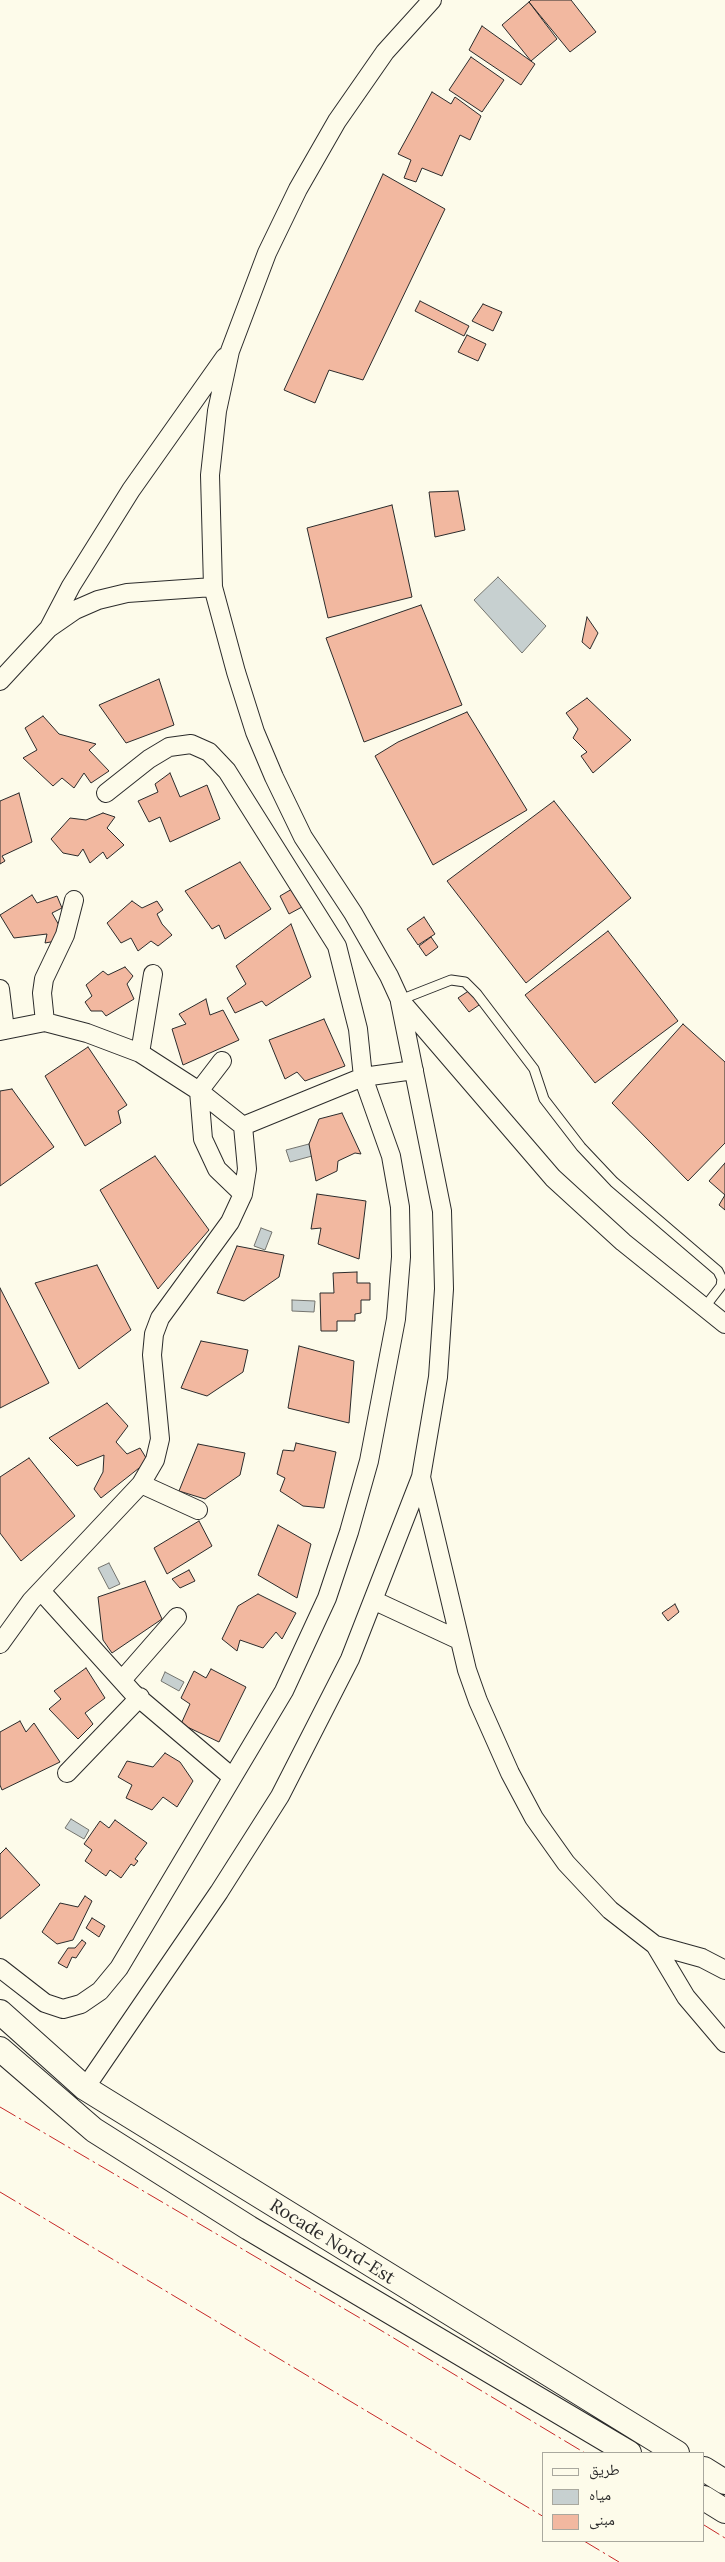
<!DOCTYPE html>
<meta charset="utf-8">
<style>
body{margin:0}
#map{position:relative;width:725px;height:2562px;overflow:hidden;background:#fdfbea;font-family:Lora,"Noto Naskh Arabic",serif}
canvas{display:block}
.legend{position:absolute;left:542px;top:2452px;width:162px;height:90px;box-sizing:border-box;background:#fdfbea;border:1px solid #a9a89e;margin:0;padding:6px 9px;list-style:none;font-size:15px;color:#2b2b2b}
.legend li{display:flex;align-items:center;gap:10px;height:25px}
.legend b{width:25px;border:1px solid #a9a89e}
</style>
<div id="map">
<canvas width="725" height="2562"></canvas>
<ul class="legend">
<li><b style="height:6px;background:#fdfbea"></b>طريق</li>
<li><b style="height:14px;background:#c7d0d0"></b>مياه</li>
<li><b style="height:14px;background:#f2b8a0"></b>مبنى</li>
</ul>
</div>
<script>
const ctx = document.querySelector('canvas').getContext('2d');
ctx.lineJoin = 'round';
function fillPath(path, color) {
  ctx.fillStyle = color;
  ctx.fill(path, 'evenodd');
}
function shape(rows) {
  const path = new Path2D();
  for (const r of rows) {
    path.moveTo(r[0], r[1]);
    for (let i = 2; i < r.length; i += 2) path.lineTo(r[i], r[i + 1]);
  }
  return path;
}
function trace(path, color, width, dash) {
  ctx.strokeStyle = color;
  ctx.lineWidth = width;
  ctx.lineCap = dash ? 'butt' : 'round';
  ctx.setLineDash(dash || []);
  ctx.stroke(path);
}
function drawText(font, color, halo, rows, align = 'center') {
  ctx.font = font + ' Lora,serif';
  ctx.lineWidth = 4;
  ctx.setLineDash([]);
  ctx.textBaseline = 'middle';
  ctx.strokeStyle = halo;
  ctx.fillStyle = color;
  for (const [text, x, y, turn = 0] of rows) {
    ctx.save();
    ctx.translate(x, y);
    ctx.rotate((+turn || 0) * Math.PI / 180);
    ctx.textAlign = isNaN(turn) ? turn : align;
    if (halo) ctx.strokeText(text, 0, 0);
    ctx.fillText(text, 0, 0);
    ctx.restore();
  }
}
const water = shape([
 [498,577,546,626,522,653,474,600,498,577],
 [309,1144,312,1156,290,1162,286,1150,309,1144],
 [261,1228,272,1232,265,1250,254,1246,261,1228],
 [292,1300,315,1301,314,1312,292,1311,292,1300],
 [109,1563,120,1584,109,1589,98,1568,109,1563],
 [165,1672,184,1682,179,1691,161,1681,165,1672],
 [71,1819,89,1830,84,1839,65,1828,71,1819]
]);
const building = shape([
 [531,0,571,0,596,32,570,52,529,2,531,0],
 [529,2,557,39,531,61,502,25,529,2],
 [482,26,535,64,521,85,469,50,482,26],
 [471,57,504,80,482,112,449,90,471,57],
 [432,92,451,104,455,97,481,116,470,140,460,135,442,176,422,168,416,182,404,178,411,160,398,154,432,92],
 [383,174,445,209,363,380,329,370,315,403,284,390,383,174],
 [420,301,469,326,464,336,415,311,420,301],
 [483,304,502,312,493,331,472,321,483,304],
 [467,335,486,344,478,361,458,352,467,335],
 [458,491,465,530,435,537,429,492,458,491],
 [392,505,412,597,328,618,307,528,392,505],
 [421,605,462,705,364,742,326,638,421,605],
 [587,617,598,633,590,649,582,642,587,617],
 [159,679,174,725,126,743,99,705,159,679],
 [587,698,631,740,593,773,581,756,587,752,573,738,578,729,566,713,587,698],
 [467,712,527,810,433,865,375,756,398,742,467,712],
 [43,716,59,734,96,744,89,750,109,771,91,783,84,773,74,788,62,778,53,786,23,758,37,750,25,728,43,716],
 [170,773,180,797,207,785,220,819,170,842,160,817,149,822,138,801,158,792,155,784,170,773],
 [19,793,32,842,2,856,5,861,0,864,0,801,19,793],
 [554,801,631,898,526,983,447,881,554,801],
 [103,813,115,817,107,828,124,845,107,859,103,852,90,863,83,849,78,856,63,853,51,839,70,818,86,820,103,813],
 [240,862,271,909,225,939,219,925,212,929,185,891,240,862],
 [292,889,302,907,289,914,280,896,292,889],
 [32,895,37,903,57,896,62,908,52,913,60,927,56,941,45,943,47,934,14,938,0,915,32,895],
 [132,901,142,908,157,901,163,910,157,914,162,924,172,935,158,946,151,941,138,951,131,938,121,943,107,923,132,901],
 [424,917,435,934,418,945,407,929,424,917],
 [291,924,311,977,266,1006,262,1001,235,1013,227,998,246,984,236,966,291,924],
 [608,931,678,1021,595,1083,525,995,608,931],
 [431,937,438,947,426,956,419,946,431,937],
 [125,967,133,976,127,984,134,999,106,1016,102,1011,91,1011,85,1002,92,996,86,985,103,971,108,975,125,967],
 [470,990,482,1003,469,1012,458,998,470,990],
 [206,999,210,1015,223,1010,239,1040,183,1065,172,1029,186,1024,179,1014,206,999],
 [324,1019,345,1066,305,1081,297,1072,285,1079,269,1040,324,1019],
 [683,1024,725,1062,725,1143,688,1181,612,1103,683,1024],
 [88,1047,127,1105,118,1111,121,1123,85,1146,45,1076,88,1047],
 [12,1089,54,1147,0,1186,0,1091,12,1089],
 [342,1113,361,1154,355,1153,338,1161,337,1171,316,1181,309,1144,319,1119,342,1113],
 [155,1156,209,1230,158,1289,100,1190,155,1156],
 [725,1163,725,1210,719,1205,725,1195,709,1181,725,1163],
 [317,1194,366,1201,359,1259,318,1244,321,1228,311,1229,317,1194],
 [237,1246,284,1255,279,1277,244,1301,217,1293,237,1246],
 [97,1265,131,1330,79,1369,35,1283,97,1265],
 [357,1272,357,1283,370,1283,370,1300,361,1300,361,1313,355,1314,355,1321,337,1321,337,1331,321,1331,320,1293,334,1293,333,1273,357,1272],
 [0,1288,49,1383,0,1408,0,1288],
 [201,1341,248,1350,243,1372,207,1396,181,1388,201,1341],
 [299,1346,354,1361,349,1423,288,1408,299,1346],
 [107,1403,128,1426,116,1442,127,1454,140,1448,148,1461,101,1498,94,1489,103,1472,104,1455,77,1466,49,1438,107,1403],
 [296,1443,336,1452,324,1508,303,1506,280,1491,285,1478,277,1474,283,1450,294,1451,296,1443],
 [198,1444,245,1453,240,1475,205,1499,179,1491,198,1444],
 [29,1458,75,1516,21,1561,0,1533,0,1477,29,1458],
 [199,1521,212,1546,167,1574,154,1548,199,1521],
 [278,1525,311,1544,297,1598,258,1575,278,1525],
 [189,1570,195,1581,180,1588,172,1579,189,1570],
 [145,1581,162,1619,112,1653,103,1640,98,1597,145,1581],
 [258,1594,296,1613,282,1639,276,1632,263,1648,240,1640,237,1651,222,1639,238,1606,258,1594],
 [675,1604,679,1612,668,1621,662,1613,675,1604],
 [86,1668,105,1698,85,1713,93,1724,78,1739,49,1709,61,1699,54,1691,86,1668],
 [211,1669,246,1687,219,1742,181,1724,190,1704,181,1698,194,1671,206,1678,211,1669],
 [20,1721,26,1732,34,1723,60,1762,2,1790,0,1785,0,1732,20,1721],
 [165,1753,180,1762,193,1781,177,1807,163,1797,152,1810,126,1798,132,1785,118,1777,127,1761,153,1767,165,1753],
 [115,1820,147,1843,135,1859,138,1861,134,1866,131,1864,121,1878,110,1870,106,1876,85,1861,92,1850,84,1844,100,1821,109,1828,115,1820],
 [6,1848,40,1885,0,1919,0,1854,6,1848],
 [85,1896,92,1901,73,1940,57,1944,42,1932,60,1903,78,1907,85,1896],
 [92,1918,105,1926,99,1937,86,1928,92,1918],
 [82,1940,86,1943,76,1958,72,1957,67,1968,58,1963,68,1948,75,1948,82,1940]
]);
const lane = shape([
 [400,1000,451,980,465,982,477,994,534,1069,544,1099,581,1147,614,1182,718,1271,722,1279,721,1286,704,1308]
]);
const street = shape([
 [432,0,385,52,337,121,298,189,267,253,230,351,217,411,210,475,213,587,236,672,255,732,274,777,303,837,353,913,389,976,400,1000,553,1178,623,1242,725,1324],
 [49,628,71,586,131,490,225,357],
 [0,681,49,628,75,610,98,600,127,593,213,587],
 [106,793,149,759,169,747,191,744,209,752,227,771,337,946,358,1029,363,1077,414,1070],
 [0,989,5,1030],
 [45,1022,42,993,44,979,65,935,74,900],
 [0,1031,45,1022,87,1033,140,1053,199,1091,243,1126],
 [140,1053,153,974],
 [222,1061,199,1091,203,1139,217,1169,243,1194],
 [421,1477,467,1670,478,1701,510,1773,534,1818,566,1863,610,1910,655,1945,686,1997,725,2043],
 [141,1484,198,1510],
 [41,1591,133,1693,232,1777],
 [373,1600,459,1640],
 [0,1644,31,1601,141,1484,155,1460,160,1439,152,1355,154,1334,160,1318,230,1222,243,1194,247,1169,243,1126,363,1077,391,1156,400,1207,401,1257,396,1319,369,1461,349,1532,327,1598,284,1691,119,1968,100,1991,81,2004,63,2009,45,2003,0,1968],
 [122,1680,177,1617],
 [67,1773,140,1697],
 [655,1945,702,1958,725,1970],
 [85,2088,219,1892,280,1796,350,1659,421,1477,438,1377,444,1289,442,1211,400,1002]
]);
const secondary = shape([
 [0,2012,85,2088,677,2453],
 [0,2049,94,2130,249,2228,629,2453],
 [704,2469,725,2482],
 [704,2498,725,2511]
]);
const power = shape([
 [0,2107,377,2328,585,2453],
 [0,2192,544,2517],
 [704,2525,725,2538],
 [584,2541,619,2562]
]);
const streetNames = [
 ["Rocade Nord-Est",332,2242,32]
];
fillPath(water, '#c7d0d0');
trace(water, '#74746e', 1);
fillPath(building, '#f2b8a0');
trace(building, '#2b2b2b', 1);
trace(lane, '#2b2b2b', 11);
trace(street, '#2b2b2b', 20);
trace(secondary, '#2b2b2b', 26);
trace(lane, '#fdfbea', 9);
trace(street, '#fdfbea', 18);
trace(secondary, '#fdfbea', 24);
trace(power, '#c62828', 1, [18, 4, 2.5, 4]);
drawText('18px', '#2b2b2b', '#fdfbea', streetNames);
</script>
